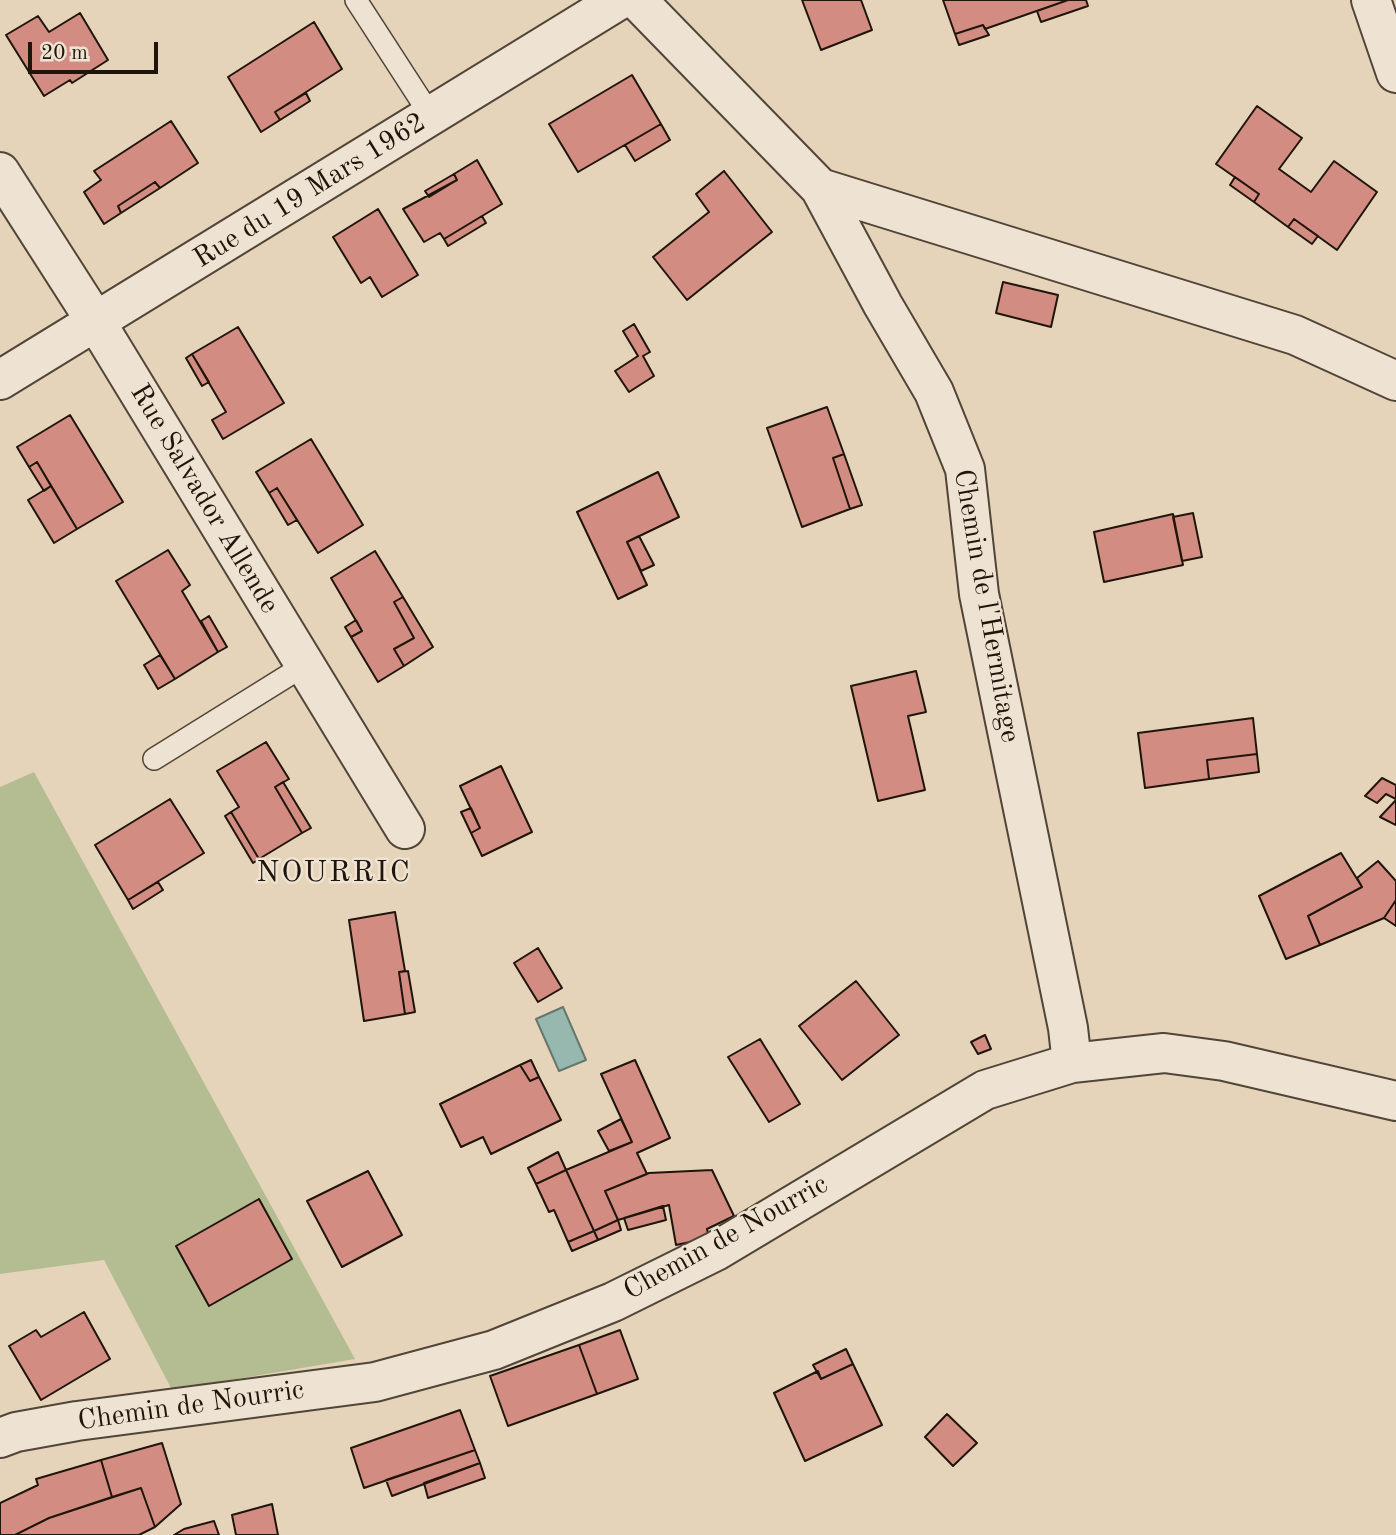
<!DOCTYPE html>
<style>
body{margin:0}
#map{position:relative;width:1396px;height:1535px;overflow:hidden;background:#e5d4ba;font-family:"Old Standard TT",serif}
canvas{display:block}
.scale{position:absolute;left:28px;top:42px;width:130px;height:32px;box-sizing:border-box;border:4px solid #1f150b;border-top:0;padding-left:9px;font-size:21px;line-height:24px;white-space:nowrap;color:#1f150b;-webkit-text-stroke:5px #eee3d2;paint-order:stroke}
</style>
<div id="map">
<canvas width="1396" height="1535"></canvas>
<div class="scale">20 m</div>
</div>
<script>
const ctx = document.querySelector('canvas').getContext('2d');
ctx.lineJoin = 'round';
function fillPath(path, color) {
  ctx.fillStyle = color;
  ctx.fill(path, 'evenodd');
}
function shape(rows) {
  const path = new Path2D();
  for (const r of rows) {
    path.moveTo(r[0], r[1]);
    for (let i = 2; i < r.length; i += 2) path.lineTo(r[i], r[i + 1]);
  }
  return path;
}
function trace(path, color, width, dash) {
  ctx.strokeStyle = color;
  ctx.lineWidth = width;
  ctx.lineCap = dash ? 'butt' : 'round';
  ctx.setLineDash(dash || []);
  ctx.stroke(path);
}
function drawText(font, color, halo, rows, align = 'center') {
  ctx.font = font + ' "Old Standard TT",serif';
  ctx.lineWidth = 5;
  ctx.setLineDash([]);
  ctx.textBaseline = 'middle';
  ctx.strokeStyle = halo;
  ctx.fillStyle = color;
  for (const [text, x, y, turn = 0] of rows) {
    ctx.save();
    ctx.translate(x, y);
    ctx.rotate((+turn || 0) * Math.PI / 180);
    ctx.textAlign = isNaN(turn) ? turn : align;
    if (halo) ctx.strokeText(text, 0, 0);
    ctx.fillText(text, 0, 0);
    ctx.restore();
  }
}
const green = shape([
 [34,772,355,1359,172,1390,104,1260,0,1274,0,787]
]);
const water = shape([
 [563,1007,586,1060,559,1071,536,1019,563,1007]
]);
const building = shape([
 [802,0,861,0,872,30,821,50,802,0],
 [943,0,1068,0,985,29,983,25,955,34,943,0],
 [1068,0,1086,0,1088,6,1041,22,1037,11,1068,0],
 [80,13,108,60,72,83,70,80,44,96,6,35,38,16,49,32,80,13],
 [314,22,342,69,275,112,280,120,261,132,228,77,314,22],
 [983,25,989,35,959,45,955,34,983,25],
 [632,75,661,124,578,172,549,124,632,75],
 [306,93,310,101,280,120,275,112,306,93],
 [1257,106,1302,138,1279,169,1311,192,1334,161,1377,192,1337,250,1294,219,1288,227,1254,202,1259,194,1216,164,1257,106],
 [171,121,198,163,160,188,155,182,118,206,121,213,104,224,84,192,101,180,94,171,171,121],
 [661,124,670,140,635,161,625,145,661,124],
 [477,160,502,204,444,239,440,233,424,242,403,209,457,180,454,174,477,160],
 [724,171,772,232,687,300,653,257,709,212,696,194,724,171],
 [454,174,457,180,429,197,425,191,454,174],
 [1235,177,1259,194,1254,202,1230,185,1235,177],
 [155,182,160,188,121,213,118,206,155,182],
 [378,209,418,275,382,297,370,277,361,283,333,237,378,209],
 [482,216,486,223,448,246,444,239,482,216],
 [1294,219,1318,236,1312,244,1288,227,1294,219],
 [1003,282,1058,295,1051,327,996,313,1003,282],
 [634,324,650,352,643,356,654,376,629,392,615,371,638,356,623,331,634,324],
 [238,327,284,403,223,439,212,420,226,412,192,354,238,327],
 [192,354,209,382,202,386,186,358,192,354],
 [827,407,844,454,833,458,850,509,802,527,767,428,827,407],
 [70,415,123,502,77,529,37,462,29,467,17,447,70,415],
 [311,439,363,525,318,553,277,488,269,493,256,472,311,439],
 [844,454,862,505,850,509,833,458,844,454],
 [37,462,51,486,44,491,29,467,37,462],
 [658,472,679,517,627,542,647,585,618,599,577,512,658,472],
 [51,486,77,529,54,543,28,500,51,486],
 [277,488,297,520,288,525,269,493,277,488],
 [1193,513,1202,557,1182,561,1173,517,1193,513],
 [1173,514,1183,565,1104,582,1094,532,1173,514],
 [639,536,654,565,641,571,627,542,639,536],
 [168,550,190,585,182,591,218,652,175,679,116,581,168,550],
 [375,551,403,597,394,602,414,638,394,649,404,666,378,682,351,637,362,631,331,578,375,551],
 [403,597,433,647,404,666,394,649,414,638,394,602,403,597],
 [209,616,227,647,218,652,201,621,209,616],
 [356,620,362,631,351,637,345,627,356,620],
 [160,655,175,679,158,689,144,665,160,655],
 [916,671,926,712,908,716,925,790,878,801,851,686,916,671],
 [1253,718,1257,754,1207,760,1209,779,1145,788,1138,733,1253,718],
 [266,742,289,779,275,787,302,833,259,859,231,812,239,807,217,771,266,742],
 [1257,754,1259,772,1209,779,1207,760,1257,754],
 [501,766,532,832,482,856,471,833,480,828,460,786,501,766],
 [1382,778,1396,785,1396,799,1386,794,1377,803,1365,796,1382,778],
 [283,782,311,828,302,833,275,787,283,782],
 [170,799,204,853,128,900,95,845,170,799],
 [1396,800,1396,825,1380,817,1396,800],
 [471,808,480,828,471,833,461,812,471,808],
 [231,812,259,859,253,863,225,816,231,812],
 [1341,853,1362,887,1308,916,1320,945,1286,959,1259,896,1341,853],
 [1378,861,1396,881,1396,900,1384,918,1320,945,1308,916,1362,887,1357,878,1378,861],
 [158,882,163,890,133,909,128,900,158,882],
 [1396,900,1396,926,1384,918,1396,900],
 [395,912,405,971,399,972,405,1014,364,1021,349,920,395,912],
 [538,948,562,988,538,1002,514,963,538,948],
 [408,971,415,1012,405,1014,399,972,408,971],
 [856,981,899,1035,842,1080,799,1026,856,981],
 [985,1035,991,1049,978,1054,971,1042,985,1035],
 [760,1039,800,1104,769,1122,728,1057,760,1039],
 [531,1060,539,1077,530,1081,520,1065,531,1060],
 [635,1060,670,1138,637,1153,647,1174,605,1191,618,1220,594,1231,566,1170,632,1142,601,1074,635,1060],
 [520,1065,530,1081,539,1077,561,1120,491,1154,483,1137,461,1147,440,1104,520,1065],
 [621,1119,632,1142,609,1151,598,1131,621,1119],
 [558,1152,566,1170,536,1184,528,1168,558,1152],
 [566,1170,594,1231,568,1242,554,1210,549,1212,536,1184,566,1170],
 [712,1170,734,1216,707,1229,709,1238,676,1245,669,1205,618,1220,605,1191,649,1173,712,1170],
 [368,1171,402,1235,342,1267,307,1201,368,1171],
 [259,1199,292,1259,209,1306,176,1246,259,1199],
 [663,1206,666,1220,628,1230,624,1218,663,1206],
 [618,1220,621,1230,598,1240,594,1231,618,1220],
 [594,1231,598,1240,572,1251,568,1242,594,1231],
 [84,1312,110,1359,41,1400,9,1346,36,1330,41,1337,84,1312],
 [620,1330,638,1379,597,1394,579,1345,620,1330],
 [579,1345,597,1394,508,1426,490,1376,579,1345],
 [846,1349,853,1364,821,1379,813,1365,846,1349],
 [853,1364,882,1425,805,1461,774,1393,818,1371,821,1379,853,1364],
 [460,1410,475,1450,364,1488,351,1448,460,1410],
 [947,1414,977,1443,953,1466,925,1437,947,1414],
 [162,1443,181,1504,155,1527,141,1488,112,1497,101,1460,162,1443],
 [475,1450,480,1463,392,1496,386,1480,475,1450],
 [101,1460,112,1497,49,1518,15,1535,0,1535,0,1503,38,1485,36,1479,101,1460],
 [480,1463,485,1478,428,1498,424,1483,480,1463],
 [141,1488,155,1527,139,1535,15,1535,49,1518,141,1488],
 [272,1504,278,1535,236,1535,232,1515,272,1504],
 [214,1521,219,1535,174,1535,184,1529,214,1521]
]);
const lane = shape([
 [356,0,431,116],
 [154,759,305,665]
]);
const street = shape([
 [637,0,820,188,883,305,934,392,965,469,979,594,1068,1028,1072,1063],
 [1371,0,1396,73],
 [0,172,96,322,405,829],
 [820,188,1295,335,1396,381],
 [0,380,619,0],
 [0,1438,16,1432,77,1421,375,1382,494,1350,613,1302,716,1251,985,1090,1072,1063,1164,1053,1224,1061,1396,1101]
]);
const streetNames = [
 ["Rue du 19 Mars 1962",310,191,-32],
 ["Rue Salvador Allende",204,499,59],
 ["Chemin de l'Hermitage",986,606,80],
 ["Chemin de Nourric",726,1238,-29],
 ["Chemin de Nourric",191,1406,-8]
];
const neighbourhoodNames = [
 ["NOURRIC",334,873]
];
fillPath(green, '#b4bd91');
fillPath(water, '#96b8af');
trace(water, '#66776d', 2);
fillPath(building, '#d38c82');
trace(building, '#1f150b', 2);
trace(lane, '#504537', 24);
trace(street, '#504537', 42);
trace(lane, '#eee3d2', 21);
trace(street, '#eee3d2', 38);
drawText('28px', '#1f150b', '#eee3d2', streetNames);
ctx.letterSpacing = '2px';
drawText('30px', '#1f150b', '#eee3d2', neighbourhoodNames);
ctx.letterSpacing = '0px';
</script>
